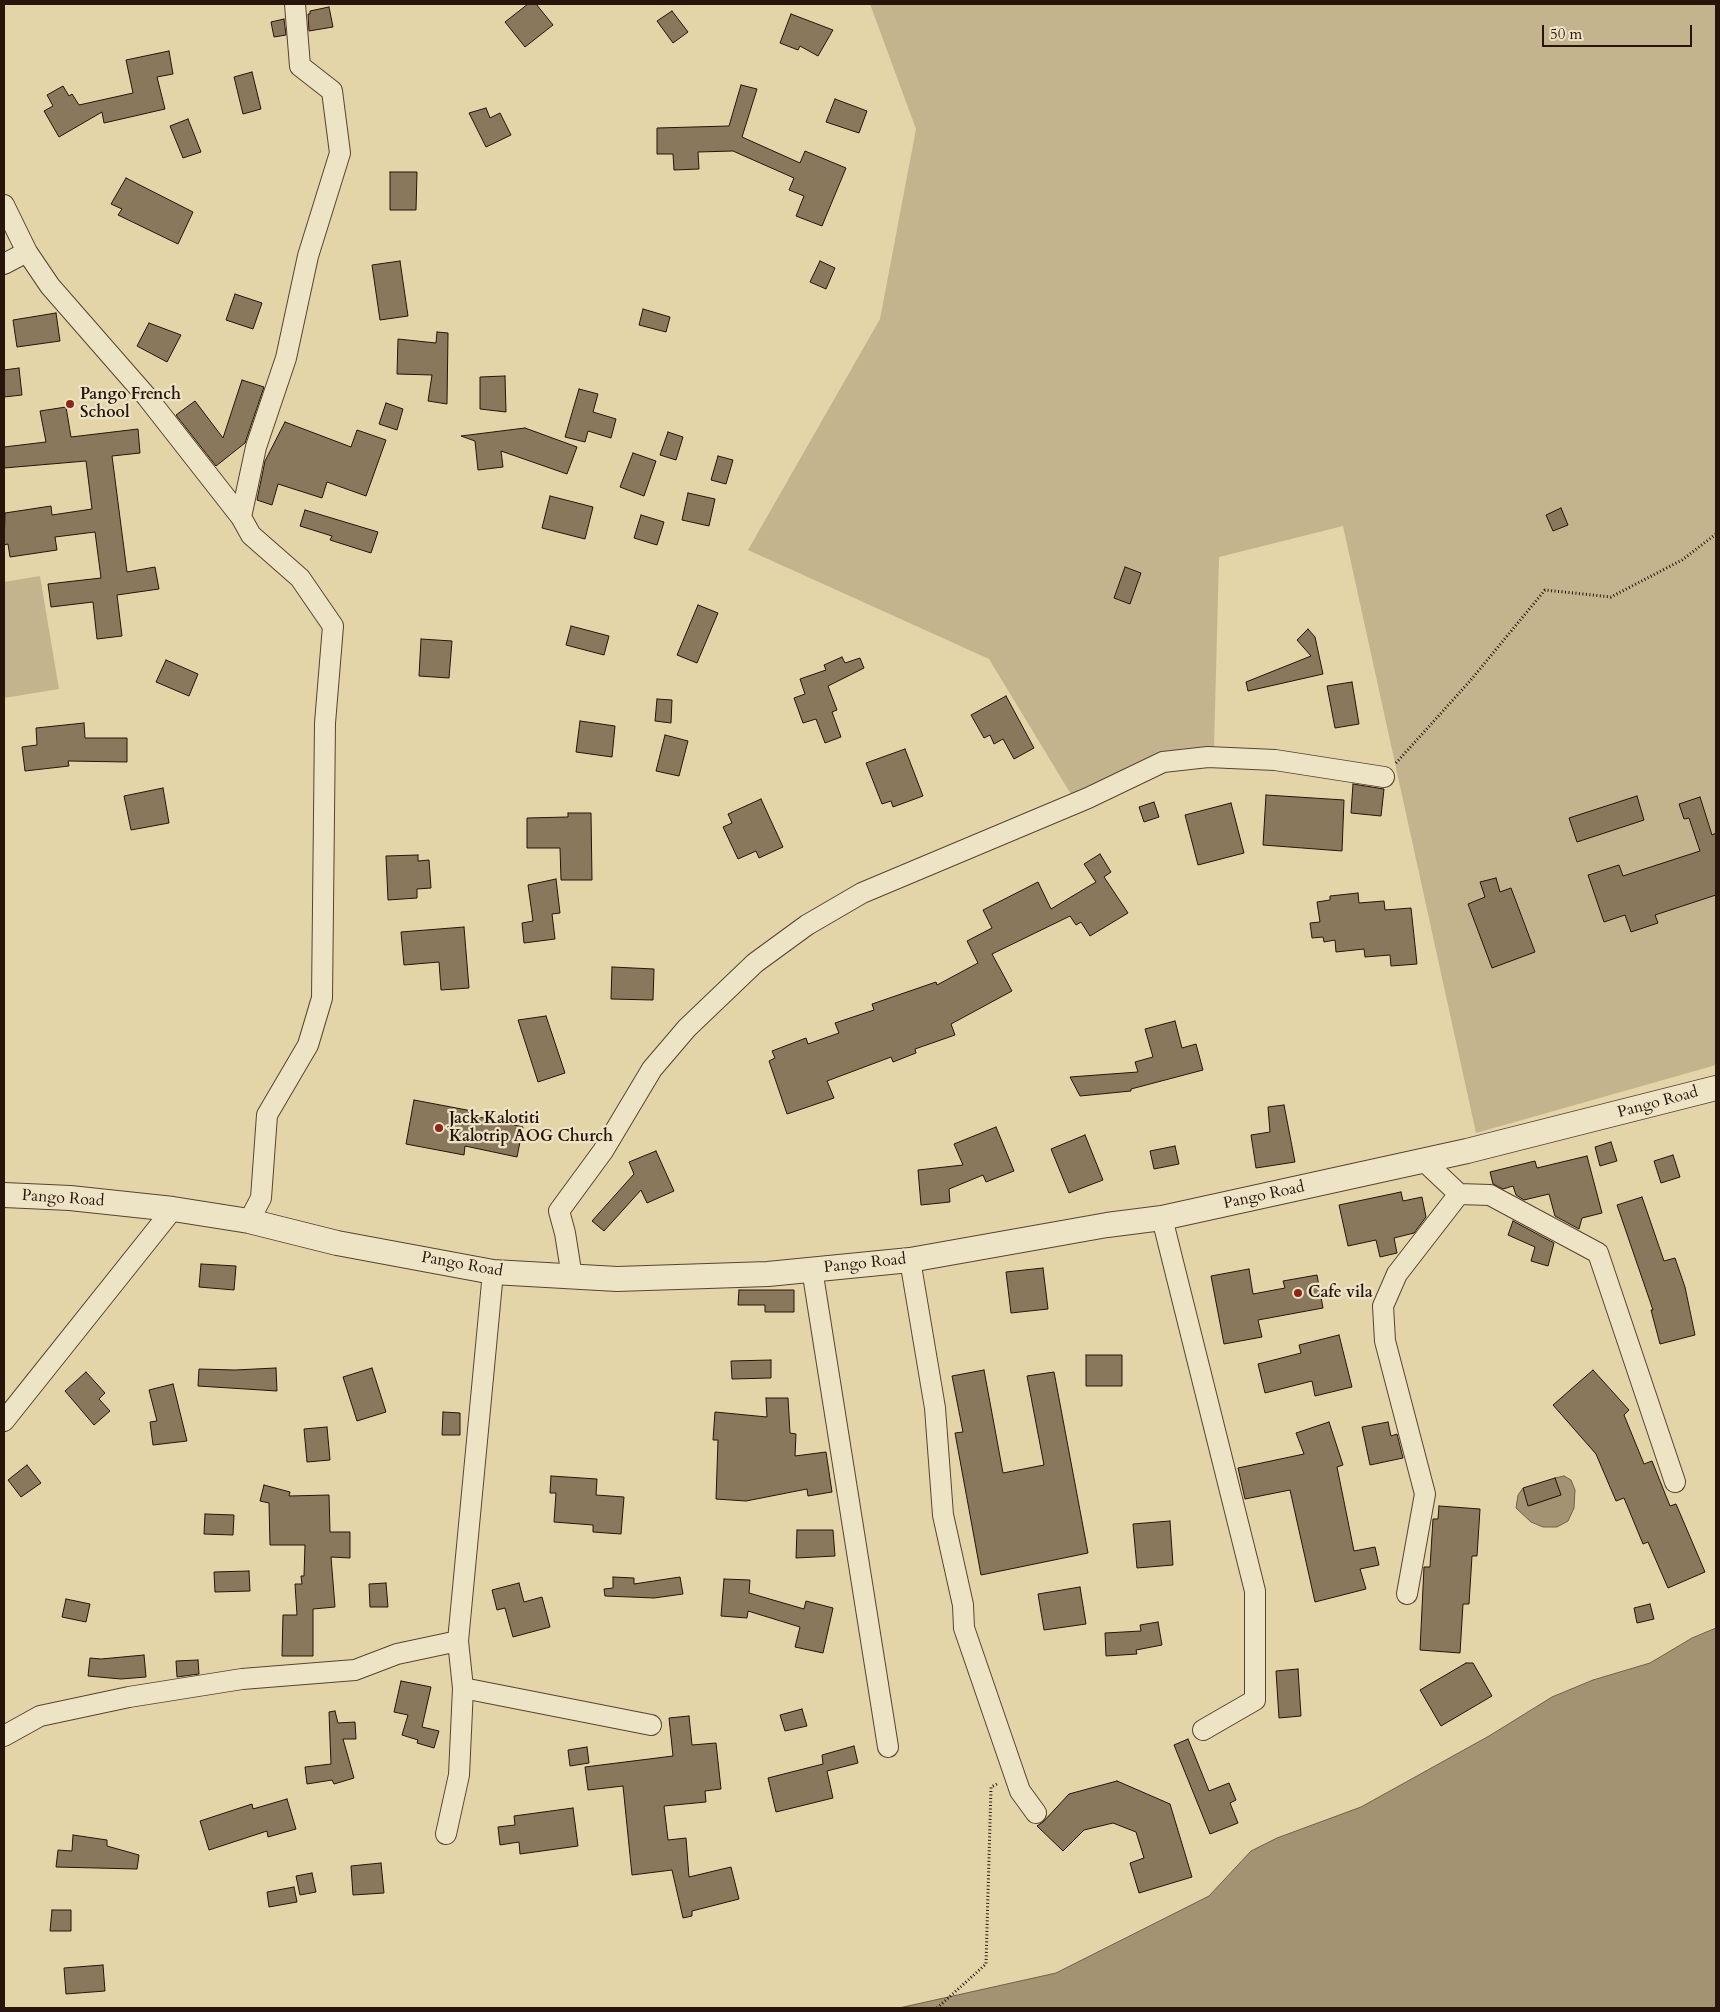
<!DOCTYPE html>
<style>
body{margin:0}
#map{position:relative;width:1720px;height:2012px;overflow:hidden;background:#e3d5a8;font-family:Cardo,serif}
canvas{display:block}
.frame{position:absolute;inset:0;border:5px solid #27140a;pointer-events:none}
.scale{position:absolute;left:1542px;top:25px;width:150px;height:22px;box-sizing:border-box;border:2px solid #27140a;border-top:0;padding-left:6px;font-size:15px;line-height:18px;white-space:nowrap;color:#27140a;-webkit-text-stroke:4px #ede4c6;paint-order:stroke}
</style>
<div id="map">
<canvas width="1720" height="2012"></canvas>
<div class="frame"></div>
<div class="scale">50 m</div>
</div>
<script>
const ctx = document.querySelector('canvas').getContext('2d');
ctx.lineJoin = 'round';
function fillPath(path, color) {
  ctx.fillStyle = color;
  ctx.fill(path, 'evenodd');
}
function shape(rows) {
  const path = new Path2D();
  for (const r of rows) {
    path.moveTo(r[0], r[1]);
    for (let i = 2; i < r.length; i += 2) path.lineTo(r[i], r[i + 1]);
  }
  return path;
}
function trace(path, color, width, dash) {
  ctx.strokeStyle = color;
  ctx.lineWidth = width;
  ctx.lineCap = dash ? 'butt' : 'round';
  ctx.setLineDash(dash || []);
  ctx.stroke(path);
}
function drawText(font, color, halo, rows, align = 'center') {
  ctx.font = font + ' Cardo,serif';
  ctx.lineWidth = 4.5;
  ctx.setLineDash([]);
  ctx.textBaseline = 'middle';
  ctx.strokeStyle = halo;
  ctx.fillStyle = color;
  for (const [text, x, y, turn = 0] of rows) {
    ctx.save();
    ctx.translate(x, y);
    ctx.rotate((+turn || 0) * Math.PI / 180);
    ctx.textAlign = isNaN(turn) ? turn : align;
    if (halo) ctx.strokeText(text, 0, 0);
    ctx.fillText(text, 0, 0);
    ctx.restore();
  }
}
const green = shape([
 [870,4,1716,4,1716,1065,1476,1133,1343,526,1219,557,1214,748,1072,796,989,659,748,550,880,319,916,129],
 [40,576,59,689,4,698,4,582]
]);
const water = shape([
 [1564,1476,1571,1480,1575,1490,1574,1508,1568,1521,1557,1527,1543,1527,1531,1522,1516,1508,1518,1495,1523,1488,1529,1506,1561,1495,1555,1478,1564,1476],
 [1716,1628,1716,2008,899,2008,1056,1973,1209,1896,1251,1851,1277,1838,1361,1807,1489,1736,1552,1697,1593,1680,1650,1663,1692,1638,1716,1628]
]);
const building = shape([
 [528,4,536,4,553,25,525,47,505,22,528,4],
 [329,7,333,27,309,31,308,14,310,14,310,11,329,7],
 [672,11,688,32,673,43,657,21,672,11],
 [791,14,833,30,818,56,800,46,798,50,780,43,791,14],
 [284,19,286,35,274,37,271,22,284,19],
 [169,51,173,74,157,77,165,109,104,123,102,112,59,137,44,111,53,106,47,95,63,86,69,96,72,94,79,105,133,93,126,60,169,51],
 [252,72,261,109,243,114,234,77,252,72],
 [741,85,757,89,742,137,800,163,805,151,846,168,822,226,796,216,804,196,789,190,794,178,733,151,698,152,699,169,674,170,673,154,657,154,657,128,729,126,741,85],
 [835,99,867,111,859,133,826,122,835,99],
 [486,108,490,118,500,113,511,135,486,147,469,113,486,108],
 [188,119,201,152,183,158,170,126,188,119],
 [390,172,417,172,416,210,390,210,390,172],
 [126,178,193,212,178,244,118,215,122,209,111,204,126,178],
 [400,261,408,316,380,320,372,265,400,261],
 [820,261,835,268,826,289,810,282,820,261],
 [235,294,262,303,253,329,226,320,235,294],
 [643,309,670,317,666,332,639,325,643,309],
 [56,313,60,341,17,347,13,320,56,313],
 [149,323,181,335,167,362,137,346,149,323],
 [437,332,448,333,447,404,428,401,432,375,397,374,398,339,436,343,437,332],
 [19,368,22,395,4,397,4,370,19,368],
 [505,376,506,412,480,409,480,377,505,376],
 [242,380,264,387,245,443,216,466,176,415,195,401,223,438,242,380],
 [579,389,598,394,593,412,616,419,611,438,588,431,585,442,565,437,579,389],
 [386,403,403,409,397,430,379,424,386,403],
 [66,407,71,437,138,429,140,453,112,456,127,572,155,567,159,589,117,595,122,636,97,639,93,602,51,607,48,584,101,578,95,532,55,537,57,550,10,557,8,544,4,545,5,513,51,506,52,515,92,509,86,461,4,468,4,447,46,442,40,411,66,407],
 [285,422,351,447,357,430,386,440,366,496,327,482,322,498,278,484,272,505,257,500,265,461,285,422],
 [525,428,577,447,567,474,501,451,503,467,478,470,475,441,461,436,525,428],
 [668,432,683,437,676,460,660,455,668,432],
 [633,453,656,461,644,496,620,487,633,453],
 [718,456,733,460,726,484,711,480,718,456],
 [688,493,715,499,709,526,682,520,688,493],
 [550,496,593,507,585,539,542,528,550,496],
 [1561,508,1568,525,1553,531,1546,515,1561,508],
 [305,510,378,532,371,553,330,540,332,536,300,526,305,510],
 [641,515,664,522,657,545,634,538,641,515],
 [1125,567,1141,573,1130,604,1114,598,1125,567],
 [698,605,718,613,697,663,677,655,698,605],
 [571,626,609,636,604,655,566,645,571,626],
 [1308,629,1315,637,1323,674,1248,691,1246,682,1311,656,1297,640,1308,629],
 [421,639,452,641,449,678,419,676,421,639],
 [842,657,845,663,860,658,864,668,828,686,837,710,832,712,841,737,825,743,816,719,803,723,794,698,805,694,800,679,826,670,824,665,842,657],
 [166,660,198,674,189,696,156,682,166,660],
 [1352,682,1359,724,1335,728,1327,686,1352,682],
 [1006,696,1034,748,1014,759,1003,739,994,744,990,735,984,738,971,715,1006,696],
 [657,699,672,700,671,723,655,721,657,699],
 [580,721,615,726,612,757,576,752,580,721],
 [84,723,85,738,127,738,127,762,68,761,69,766,25,771,22,747,37,745,36,728,84,723],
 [665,735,688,741,679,776,656,771,665,735],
 [905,749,923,796,893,807,891,801,882,804,866,763,905,749],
 [1353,784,1384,789,1381,816,1351,813,1353,784],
 [163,788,169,823,131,830,124,796,163,788],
 [1266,795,1344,800,1342,851,1263,845,1266,795],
 [1637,796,1644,820,1577,842,1569,818,1637,796],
 [1700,797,1712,835,1716,833,1716,895,1655,915,1658,923,1631,932,1625,915,1604,922,1588,875,1619,865,1623,876,1700,851,1689,818,1684,819,1679,804,1700,797],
 [761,799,783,847,759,858,756,851,738,859,723,827,732,823,728,814,761,799],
 [1154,802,1159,817,1144,822,1139,807,1154,802],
 [1231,803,1244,853,1198,865,1185,815,1231,803],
 [568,813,591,813,592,880,561,880,560,848,527,848,527,818,568,817,568,813],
 [1100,854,1111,872,1104,877,1128,913,1090,936,1081,922,1076,925,1070,916,992,954,1012,991,951,1024,955,1035,915,1049,916,1053,893,1062,891,1057,827,1081,834,1098,787,1114,769,1061,775,1058,772,1051,806,1038,808,1044,839,1033,835,1023,874,1010,872,1004,936,982,937,985,978,963,967,941,992,928,983,910,1038,882,1051,909,1096,882,1084,864,1100,854],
 [418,855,418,861,429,860,431,888,417,889,417,898,388,900,386,856,418,855],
 [1496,878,1500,892,1511,888,1535,952,1492,968,1468,904,1485,897,1480,882,1496,878],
 [556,879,560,913,552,914,555,939,524,943,522,923,533,921,528,885,556,879],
 [1358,893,1359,903,1384,901,1385,910,1411,908,1417,964,1391,966,1390,955,1365,957,1364,949,1336,952,1335,940,1324,942,1323,937,1312,938,1310,923,1320,922,1317,902,1330,900,1330,896,1358,893],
 [464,927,469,988,441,990,439,962,404,965,401,932,464,927],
 [612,967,654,969,653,1000,611,999,612,967],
 [546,1016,565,1073,538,1082,518,1020,546,1016],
 [1175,1021,1182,1048,1196,1044,1203,1070,1131,1089,1131,1091,1080,1096,1070,1077,1138,1072,1135,1062,1153,1057,1145,1029,1175,1021],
 [414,1100,472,1111,471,1115,523,1127,517,1157,465,1146,464,1155,406,1144,414,1100],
 [1284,1105,1295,1162,1256,1168,1251,1135,1270,1132,1268,1107,1284,1105],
 [996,1127,1014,1171,986,1182,983,1175,949,1189,950,1202,921,1205,918,1170,963,1165,954,1144,996,1127],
 [1085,1135,1103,1180,1069,1193,1051,1149,1085,1135],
 [1611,1142,1617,1161,1600,1166,1595,1147,1611,1142],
 [1175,1146,1179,1164,1154,1169,1150,1151,1175,1146],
 [656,1151,674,1191,647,1203,641,1190,604,1231,592,1221,634,1174,629,1162,656,1151],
 [1673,1155,1680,1177,1661,1183,1654,1161,1673,1155],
 [1587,1156,1602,1213,1582,1218,1579,1229,1555,1216,1549,1194,1524,1200,1516,1195,1513,1186,1503,1189,1493,1184,1490,1172,1535,1161,1537,1168,1587,1156],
 [1401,1192,1403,1201,1422,1197,1426,1217,1414,1233,1394,1238,1397,1253,1380,1257,1376,1240,1348,1246,1339,1205,1401,1192],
 [1642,1197,1664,1261,1675,1258,1685,1287,1695,1335,1660,1344,1651,1310,1653,1310,1617,1205,1642,1197],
 [1513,1221,1554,1243,1548,1266,1531,1261,1535,1247,1508,1235,1513,1221],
 [201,1264,236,1266,234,1290,199,1287,201,1264],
 [1043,1268,1048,1309,1011,1313,1006,1272,1043,1268],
 [1249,1269,1253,1294,1285,1288,1283,1281,1317,1275,1323,1308,1258,1320,1262,1337,1224,1344,1211,1276,1249,1269],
 [739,1290,794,1290,794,1312,765,1312,765,1305,738,1305,739,1290],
 [1339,1335,1352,1387,1315,1396,1312,1381,1265,1393,1258,1364,1301,1353,1299,1345,1339,1335],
 [1086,1355,1122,1355,1122,1386,1086,1386,1086,1355],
 [771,1360,771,1378,732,1379,731,1361,771,1360],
 [276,1368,277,1391,198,1386,199,1369,235,1370,276,1368],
 [372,1368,386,1412,357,1421,343,1377,372,1368],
 [984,1370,1003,1473,1044,1465,1027,1376,1054,1372,1088,1553,981,1575,955,1433,963,1432,952,1376,984,1370],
 [1593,1370,1629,1410,1624,1415,1644,1464,1652,1461,1670,1506,1676,1504,1705,1572,1668,1588,1648,1542,1643,1544,1624,1498,1616,1501,1596,1454,1553,1405,1593,1370],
 [86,1372,105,1393,99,1399,110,1411,94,1425,65,1391,86,1372],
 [173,1384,187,1441,153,1445,150,1422,157,1421,149,1390,173,1384],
 [766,1398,788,1398,790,1433,796,1434,795,1456,826,1452,832,1492,808,1496,807,1489,746,1501,716,1499,718,1440,713,1440,715,1412,767,1417,766,1398],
 [443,1412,460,1413,460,1435,442,1435,443,1412],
 [1329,1422,1343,1465,1337,1467,1354,1551,1375,1547,1379,1565,1360,1569,1366,1589,1315,1602,1290,1490,1245,1499,1238,1468,1304,1454,1296,1433,1329,1422],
 [1388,1422,1391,1436,1397,1434,1403,1458,1370,1465,1362,1427,1388,1422],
 [327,1427,330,1460,307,1462,304,1429,327,1427],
 [27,1465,41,1483,21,1497,8,1480,27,1465],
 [551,1476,597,1479,596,1495,624,1497,621,1534,593,1532,593,1525,554,1522,556,1493,550,1493,551,1476],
 [1555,1478,1561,1495,1528,1506,1523,1488,1555,1478],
 [264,1485,290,1492,289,1496,329,1495,330,1532,350,1532,350,1558,331,1557,335,1607,313,1609,313,1656,282,1656,283,1615,297,1615,295,1584,302,1584,301,1576,304,1576,305,1545,270,1545,269,1503,260,1501,264,1485],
 [1439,1506,1480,1509,1477,1556,1472,1556,1469,1604,1463,1604,1460,1653,1420,1650,1424,1567,1430,1567,1433,1519,1438,1519,1439,1506],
 [205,1514,234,1515,233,1535,204,1534,205,1514],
 [1170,1521,1173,1565,1137,1568,1133,1524,1170,1521],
 [797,1530,833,1530,835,1556,796,1558,797,1530],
 [249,1571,250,1591,215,1592,214,1572,249,1571],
 [613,1577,634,1578,634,1584,680,1577,683,1594,654,1598,605,1596,604,1589,613,1588,613,1577],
 [724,1579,750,1580,749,1593,804,1609,806,1601,833,1608,823,1653,795,1647,800,1627,748,1611,747,1618,721,1616,724,1579],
 [386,1583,388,1607,370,1607,369,1584,386,1583],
 [519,1583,524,1602,542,1597,550,1627,513,1637,505,1608,497,1610,492,1590,519,1583],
 [1080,1587,1086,1624,1044,1630,1038,1594,1080,1587],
 [66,1599,90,1604,86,1622,62,1617,66,1599],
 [1650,1604,1654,1619,1637,1623,1634,1608,1650,1604],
 [1158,1622,1162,1645,1136,1650,1137,1654,1106,1656,1105,1633,1141,1631,1140,1625,1158,1622],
 [144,1655,146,1677,121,1679,88,1676,90,1658,101,1659,144,1655],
 [198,1660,199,1674,177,1677,176,1661,198,1660],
 [1466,1663,1473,1663,1492,1696,1441,1726,1420,1690,1466,1663],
 [1298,1669,1301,1716,1279,1718,1276,1671,1298,1669],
 [401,1681,431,1687,422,1727,439,1731,434,1748,417,1743,418,1740,402,1735,408,1715,394,1712,401,1681],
 [802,1709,807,1726,785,1731,780,1715,802,1709],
 [335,1711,338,1723,355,1722,356,1739,343,1739,354,1778,334,1784,332,1780,307,1784,305,1767,331,1764,329,1712,335,1711],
 [689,1716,692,1745,716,1743,721,1789,705,1791,706,1802,664,1806,668,1840,686,1838,689,1877,731,1867,739,1899,692,1911,692,1916,683,1918,672,1870,632,1875,623,1786,588,1790,585,1767,673,1756,669,1718,689,1716],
 [1188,1739,1209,1791,1229,1783,1236,1800,1230,1803,1238,1823,1210,1834,1174,1745,1188,1739],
 [854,1746,858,1763,827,1771,833,1798,776,1812,768,1778,823,1764,822,1755,854,1746],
 [587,1747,589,1763,570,1766,568,1750,587,1747],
 [1117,1781,1170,1804,1192,1877,1139,1893,1130,1863,1144,1858,1136,1832,1113,1823,1084,1830,1063,1851,1037,1826,1043,1822,1069,1794,1117,1781],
 [287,1799,296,1829,268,1837,267,1831,209,1850,200,1821,252,1804,253,1809,287,1799],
 [573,1808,578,1846,520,1854,519,1842,500,1845,498,1827,515,1825,514,1816,573,1808],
 [73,1835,107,1840,107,1846,139,1855,137,1869,56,1867,58,1850,72,1851,73,1835],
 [381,1863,384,1893,353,1895,351,1866,381,1863],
 [312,1873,316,1892,300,1895,296,1876,312,1873],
 [294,1887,297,1902,269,1907,267,1892,294,1887],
 [52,1910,71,1910,71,1931,50,1931,52,1910],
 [103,1965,105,1991,66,1994,64,1968,103,1965]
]);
const path = shape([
 [1396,763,1470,681,1545,590,1611,597,1682,560,1716,534],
 [937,2008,986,1964,991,1787,997,1784]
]);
const minor = shape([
 [4,205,27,252],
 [4,264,27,252,50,286,147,397,241,517],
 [1424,1161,1459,1194,1490,1195,1598,1253,1675,1482],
 [1162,1218,1255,1591,1255,1700,1203,1730],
 [249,1221,261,1198,267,1115,308,1045,322,998,325,723,333,626,300,578,251,535,241,517,256,447,286,358,308,256,340,153,332,91,300,66,295,4],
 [910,1260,935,1408,943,1515,963,1605,964,1628,1020,1791,1036,1813],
 [812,1269,888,1747],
 [572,1277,565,1233,559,1211,603,1151,652,1069,687,1028,755,963,807,925,862,893,1088,798,1163,762,1208,757,1275,760,1384,777],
 [4,1421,173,1209],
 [1407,1594,1425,1494,1385,1341,1383,1306,1397,1274,1459,1194],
 [463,1688,651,1725],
 [4,1736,40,1716,129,1697,242,1679,355,1670,397,1654,458,1641],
 [446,1834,459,1775,463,1688,458,1641,493,1272]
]);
const tertiary = shape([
 [4,1195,70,1198,173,1209,249,1221,337,1243,493,1272,617,1279,768,1274,910,1260,1107,1225,1162,1218,1467,1151,1716,1088]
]);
const markers = [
 [70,404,5,"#8f2418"],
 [439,1128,5,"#8f2418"],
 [1298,1293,5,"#8f2418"]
];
const poiNames = [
 ["Pango French",80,395],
 ["School",80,413],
 ["Jack Kalotiti",449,1119],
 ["Kalotrip AOG Church",449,1137],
 ["Cafe vila",1308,1293]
];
const streetNames = [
 ["Pango Road",1658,1103,-15],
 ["Pango Road",1264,1196,-12],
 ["Pango Road",63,1199,4],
 ["Pango Road",865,1264,-6],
 ["Pango Road",462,1265,10]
];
fillPath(green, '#c3b48d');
fillPath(water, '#a39372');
trace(water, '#716048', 1);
fillPath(building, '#89785c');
trace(building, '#27140a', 1);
trace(minor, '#564432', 22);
trace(tertiary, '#564432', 26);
trace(path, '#27140a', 3, [1, 2.5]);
trace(minor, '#ede4c6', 20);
trace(tertiary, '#ede4c6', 24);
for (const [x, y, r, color] of markers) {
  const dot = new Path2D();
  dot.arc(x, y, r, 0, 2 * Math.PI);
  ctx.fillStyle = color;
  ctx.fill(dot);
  trace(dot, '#ede4c6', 2);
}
drawText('bold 16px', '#27140a', '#ede4c6', poiNames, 'left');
drawText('16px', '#27140a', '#ede4c6', streetNames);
</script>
